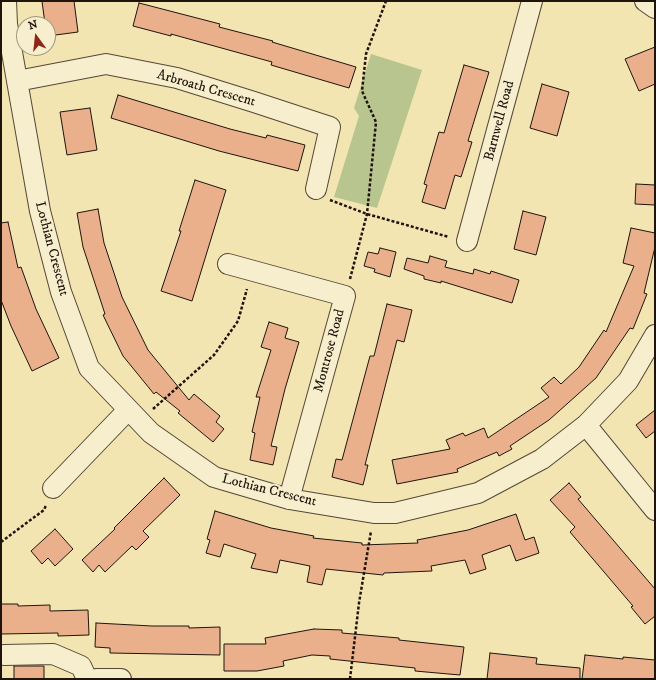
<!DOCTYPE html>
<style>
body{margin:0}
#map{position:relative;width:656px;height:680px;overflow:hidden;background:#f3e5b2;font-family:"IM FELL DW Pica",serif}
canvas{display:block}
.frame{position:absolute;inset:0;border:2px solid #1f140c;pointer-events:none}
.north{position:absolute;left:16px;top:16px;width:40px;height:40px;box-sizing:border-box;background:#f7eecd;border:1px solid #a19780;border-radius:50%;rotate:345deg;font-size:11px;font-weight:700;line-height:16px;text-align:center;color:#1f140c}
.north::after{content:'';display:block;margin:auto;width:14px;height:18px;background:#8f2418;clip-path:polygon(50% 0,100% 100%,50% 72%,0 100%)}
</style>
<div id="map">
<canvas width="656" height="680"></canvas>
<div class="frame"></div>
<div class="north">N</div>
</div>
<script>
const ctx = document.querySelector('canvas').getContext('2d');
ctx.lineJoin = 'round';
function fillPath(path, color) {
  ctx.fillStyle = color;
  ctx.fill(path, 'evenodd');
}
function shape(rows) {
  const path = new Path2D();
  for (const r of rows) {
    path.moveTo(r[0], r[1]);
    for (let i = 2; i < r.length; i += 2) path.lineTo(r[i], r[i + 1]);
  }
  return path;
}
function trace(path, color, width, dash) {
  ctx.strokeStyle = color;
  ctx.lineWidth = width;
  ctx.lineCap = dash ? 'butt' : 'round';
  ctx.setLineDash(dash || []);
  ctx.stroke(path);
}
function drawText(font, color, halo, rows, align = 'center') {
  ctx.font = font + ' "IM FELL DW Pica",serif';
  ctx.lineWidth = 4;
  ctx.setLineDash([]);
  ctx.textBaseline = 'middle';
  ctx.strokeStyle = halo;
  ctx.fillStyle = color;
  for (const [text, x, y, turn = 0] of rows) {
    ctx.save();
    ctx.translate(x, y);
    ctx.rotate((+turn || 0) * Math.PI / 180);
    ctx.textAlign = isNaN(turn) ? turn : align;
    if (halo) ctx.strokeText(text, 0, 0);
    ctx.fillText(text, 0, 0);
    ctx.restore();
  }
}
const green = shape([
 [371,54,422,70,377,208,334,197,359,116,354,108]
]);
const building = shape([
 [42,1,74,1,78,32,48,36,48,24,45,24,42,1],
 [139,3,220,24,219,27,273,41,272,42,356,67,349,88,271,65,272,62,171,34,171,36,133,26,139,3],
 [655,47,655,84,639,91,625,59,655,47],
 [464,65,489,72,468,141,472,142,461,177,455,175,445,209,422,202,427,185,424,184,439,132,444,133,464,65],
 [542,84,569,92,557,136,530,128,542,84],
 [118,95,230,129,266,138,267,135,305,145,298,171,219,151,111,118,118,95],
 [90,108,97,150,67,155,60,112,90,108],
 [195,180,226,190,192,301,161,291,181,231,179,231,195,180],
 [636,184,655,185,655,205,635,204,636,184],
 [98,209,104,243,122,297,148,350,189,400,194,394,220,416,216,422,224,429,213,442,178,413,180,411,156,392,154,394,123,356,103,315,105,314,83,247,77,213,98,209],
 [523,211,546,217,536,255,514,249,523,211],
 [8,222,18,268,21,267,36,309,59,358,32,371,11,326,1,300,1,223,8,222],
 [631,228,655,233,655,247,644,293,647,294,633,329,630,328,596,378,549,420,510,446,512,449,499,456,497,452,457,469,458,472,397,484,392,460,450,449,446,440,463,433,465,436,484,428,488,438,549,397,541,388,554,377,561,384,579,367,604,330,606,332,634,266,623,263,631,228],
 [380,248,396,252,390,277,374,272,375,269,364,266,368,252,378,254,380,248],
 [430,256,447,261,445,267,473,274,474,269,490,274,491,271,519,280,512,303,441,281,441,283,424,279,424,276,404,269,407,258,428,263,430,256],
 [387,304,412,310,404,342,397,340,365,465,368,465,363,485,332,477,336,459,342,460,370,356,374,356,387,304],
 [269,322,288,328,285,338,299,342,285,389,271,446,277,447,273,465,250,460,255,433,252,432,260,397,256,397,271,350,261,347,269,322],
 [655,410,655,431,646,438,636,425,655,410],
 [164,478,180,495,143,531,149,537,136,550,132,546,105,572,99,565,93,572,82,560,115,529,114,528,164,478],
 [569,483,581,497,578,499,655,589,655,616,645,624,631,607,633,606,570,532,575,527,550,500,569,483],
 [215,511,271,528,314,536,313,538,362,543,362,545,418,543,417,540,468,530,516,514,525,540,534,537,539,553,516,561,510,545,482,555,486,569,470,574,465,560,431,566,432,571,384,573,383,575,326,569,322,585,307,582,310,566,280,560,277,573,251,568,256,554,224,544,220,557,206,553,210,540,207,539,215,511],
 [55,529,73,549,55,566,48,558,42,564,31,551,55,529],
 [1,604,18,604,18,606,50,605,50,611,88,610,89,635,58,636,58,633,1,634,1,604],
 [96,623,152,626,189,626,189,628,220,627,220,655,110,653,110,648,95,647,96,623],
 [314,629,342,630,342,633,399,638,399,640,464,647,460,675,415,671,415,668,330,659,330,656,312,655,283,661,284,666,257,671,224,671,224,644,266,644,265,638,314,629],
 [490,653,537,658,536,664,580,668,580,679,487,679,490,653],
 [585,655,623,659,623,657,655,660,655,679,582,679,585,655],
 [14,666,44,666,44,679,14,679,14,666]
]);
const path = shape([
 [330,200,367,214,449,237],
 [350,279,367,214,376,122,362,91,366,54,386,1],
 [153,409,214,355,238,321,247,289],
 [1,542,44,510,46,505],
 [350,679,359,603,371,531]
]);
const minor = shape([
 [6,1,7,24,40,211,61,292,89,368,151,433,214,477,289,499,374,513,395,513,478,493,542,459,586,425,628,381,655,335],
 [645,1,655,8],
 [17,81,106,64,177,78,254,102,330,127,316,189],
 [467,241,532,1],
 [228,264,345,296,289,499],
 [586,425,655,510],
 [53,488,128,410],
 [4,655,53,654,81,666,87,679],
 [96,679,121,679]
]);
const streetNames = [
 ["Arbroath Crescent",206,89,16],
 ["Barnwell Road",500,121,-75],
 ["Lothian Crescent",51,249,75],
 ["Montrose Road",330,351,-75],
 ["Lothian Crescent",269,491,14]
];
fillPath(green, '#b8c58e');
fillPath(building, '#e9b08b');
trace(building, '#1f140c', 1);
trace(minor, '#544836', 22);
trace(path, '#1f140c', 2.5, [3, 2]);
trace(minor, '#f7eecd', 20);
drawText('14px', '#1f140c', '#f7eecd', streetNames);
</script>
